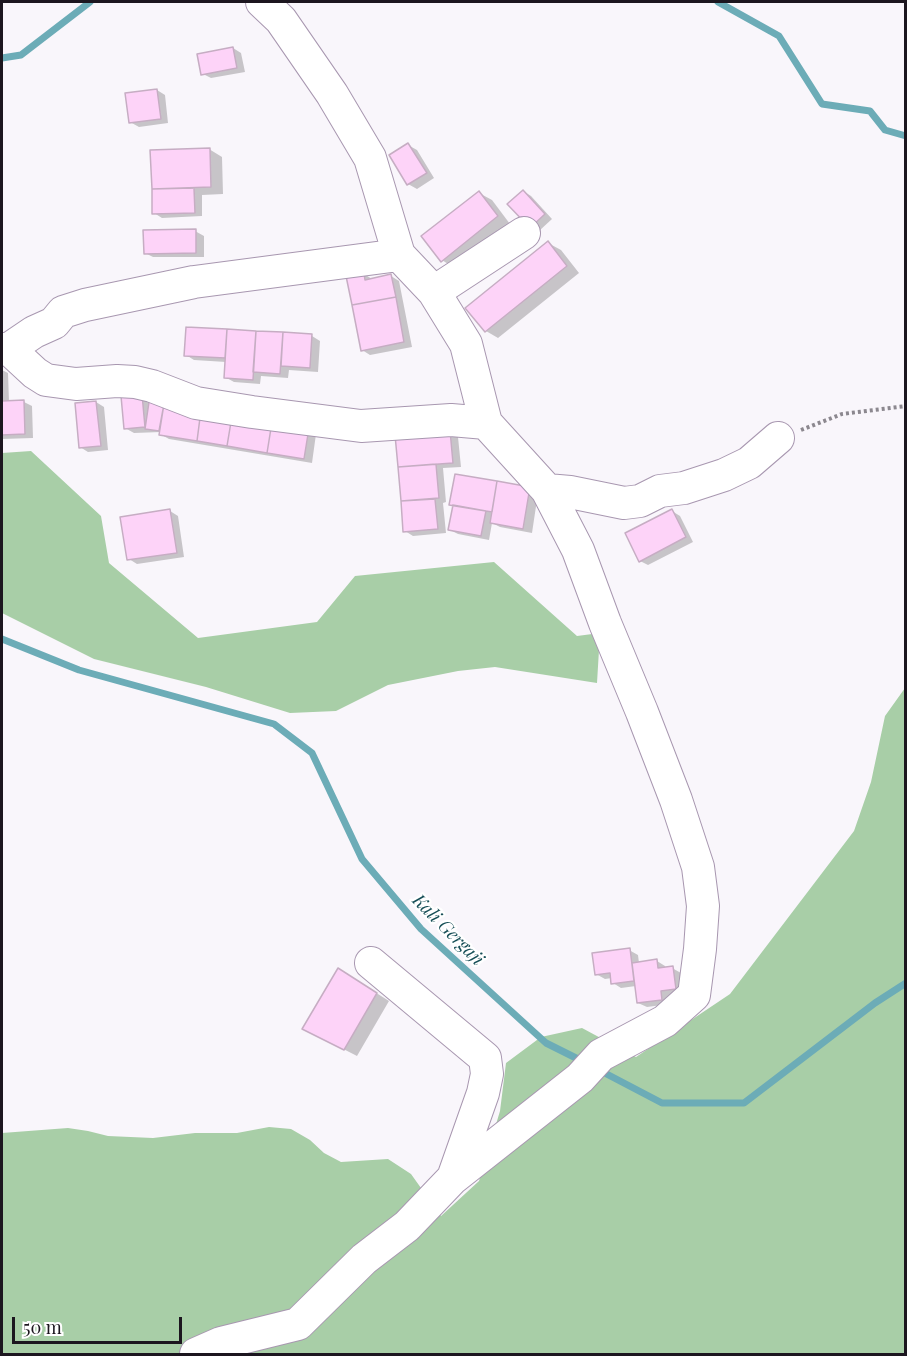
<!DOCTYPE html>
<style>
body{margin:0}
#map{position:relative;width:907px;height:1356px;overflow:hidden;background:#f9f6fb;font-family:"Playfair Display",serif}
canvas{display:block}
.frame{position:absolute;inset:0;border:3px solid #1c161f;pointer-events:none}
.scale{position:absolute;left:12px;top:1317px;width:170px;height:27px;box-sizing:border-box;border:3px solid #1c161f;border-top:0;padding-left:8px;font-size:18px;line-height:21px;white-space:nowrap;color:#1c161f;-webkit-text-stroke:4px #fff;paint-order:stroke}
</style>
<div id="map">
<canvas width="907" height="1356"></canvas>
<div class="frame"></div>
<div class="scale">50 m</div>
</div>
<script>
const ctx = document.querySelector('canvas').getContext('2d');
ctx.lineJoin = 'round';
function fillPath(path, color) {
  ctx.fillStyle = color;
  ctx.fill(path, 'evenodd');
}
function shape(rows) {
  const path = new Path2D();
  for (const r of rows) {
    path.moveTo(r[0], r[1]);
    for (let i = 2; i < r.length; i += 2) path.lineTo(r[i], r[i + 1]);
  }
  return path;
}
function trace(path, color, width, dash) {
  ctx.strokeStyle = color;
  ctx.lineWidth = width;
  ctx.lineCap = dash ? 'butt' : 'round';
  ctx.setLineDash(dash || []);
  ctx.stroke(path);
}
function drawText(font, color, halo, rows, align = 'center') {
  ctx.font = font + ' "Playfair Display",serif';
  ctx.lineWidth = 4.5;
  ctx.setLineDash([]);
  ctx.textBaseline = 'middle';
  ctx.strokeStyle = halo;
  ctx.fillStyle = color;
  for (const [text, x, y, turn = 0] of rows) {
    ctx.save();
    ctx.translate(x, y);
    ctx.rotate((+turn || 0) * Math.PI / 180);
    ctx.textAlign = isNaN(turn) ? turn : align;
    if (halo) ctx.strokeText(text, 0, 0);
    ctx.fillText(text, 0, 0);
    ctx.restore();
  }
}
const forest = shape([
 [31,451,101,516,109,563,198,638,317,622,355,576,494,562,577,636,600,633,597,683,495,667,458,671,388,685,336,711,290,713,206,687,94,659,2,613,2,453],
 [905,688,905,1354,2,1354,2,1133,68,1128,88,1131,108,1136,153,1138,195,1133,237,1133,269,1127,291,1129,310,1140,324,1153,341,1162,388,1159,411,1174,441,1216,479,1181,500,1111,506,1063,541,1037,582,1028,636,1057,730,994,854,831,871,782,885,716]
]);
const shadow = shape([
 [233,48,241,53,245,72,211,78,203,74],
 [157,90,165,95,168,123,139,127,130,122],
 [408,145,417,150,434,178,417,189,408,184],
 [209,149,222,157,223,194,202,195,202,216,162,218,154,213,152,151],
 [523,191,531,196,552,219,539,231,531,227],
 [479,193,492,200,510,224,454,268,442,260],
 [195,231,204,236,204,257,153,257,145,253],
 [548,243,561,250,579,273,498,338,486,331],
 [364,274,372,279,391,276,399,281,412,347,370,355,362,350],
 [187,328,312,336,320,341,318,372,289,370,288,378,261,376,260,384,234,382,225,377,226,362,194,360,186,355],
 [2,370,8,373,9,402,24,402,32,406,33,438,2,439],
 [122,397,149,400,150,403,316,434,312,463,169,439,160,434,161,432,134,433,125,428],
 [96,402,104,407,108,450,88,452,80,447],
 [450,432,458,437,461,467,443,468,446,502,443,503,446,533,413,536,405,531,396,437],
 [456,475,538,493,532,533,500,527,492,523,489,540,458,534,450,530,454,506],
 [170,511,178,516,184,557,137,564,129,559],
 [672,511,680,516,693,542,648,565,640,561],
 [629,950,638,955,639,963,657,961,665,966,666,969,672,968,681,973,683,993,669,995,670,1004,647,1007,638,1003,636,986,621,988,613,983,612,978,605,979,596,974],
 [351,977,389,1001,357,1056,316,1035]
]);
const stream = shape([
 [718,2,779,36,822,104,870,111,885,130,906,136],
 [2,58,21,55,90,2],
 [2,639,79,670,274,724,312,753,362,859,421,929,546,1043,584,1062],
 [599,1070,662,1103,744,1103,875,1003,906,983]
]);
const building = shape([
 [233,47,237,68,201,75,197,54,233,47],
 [157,89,161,119,129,123,125,93,157,89],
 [408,143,427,173,407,185,389,155,408,143],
 [210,148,211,187,152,189,150,150,210,148],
 [194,188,195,213,152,214,152,189,194,188],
 [523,190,545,214,530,228,507,204,523,190],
 [479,191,498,216,441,262,421,236,479,191],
 [196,229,196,253,144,254,143,230,196,229],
 [548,241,567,266,485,332,465,308,548,241],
 [364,273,365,280,391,274,396,297,352,305,346,276,364,273],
 [396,297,404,342,361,351,352,305,396,297],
 [186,327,227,329,225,358,184,356,186,327],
 [227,329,256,331,253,380,224,378,227,329],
 [256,331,283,332,280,374,253,372,256,331],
 [283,332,312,334,310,368,281,366,283,332],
 [142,394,145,427,124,429,121,396,142,394],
 [24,400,25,434,2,435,2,401,24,400],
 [96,401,101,446,79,448,75,403,96,401],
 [149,402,164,404,159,431,145,429,149,402],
 [164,404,201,410,197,441,159,435,164,404],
 [201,410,232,416,227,446,197,441,201,410],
 [232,416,272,422,267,453,227,446,232,416],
 [272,422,309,428,304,459,267,453,272,422],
 [450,430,453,463,398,467,395,435,450,430],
 [436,464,439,498,401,501,398,467,436,464],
 [455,474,497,481,492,512,449,505,455,474],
 [497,481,530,487,523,529,490,523,497,481],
 [435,499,438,529,403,532,401,501,435,499],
 [453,505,486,511,481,536,448,530,453,505],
 [170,509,177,553,127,560,120,517,170,509],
 [672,509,686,537,639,562,625,533,672,509],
 [630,948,634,981,611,984,610,973,595,975,592,953,630,948],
 [657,959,658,968,673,966,676,989,661,991,662,1000,637,1003,632,963,657,959],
 [338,968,377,993,344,1050,302,1029,338,968]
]);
const path = shape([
 [801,430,842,414,906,406]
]);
const minor = shape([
 [434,292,524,233],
 [2,349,9,349,35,373,46,380,76,384,117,381,135,382,152,386,196,403,252,412,361,426,451,420,486,423],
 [9,349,34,332,54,323,63,312,85,305,194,282,399,255],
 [547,490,570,492,624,503,640,501,660,491,684,488,724,475,749,463,778,438],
 [371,963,485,1058,487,1074,483,1093,453,1178],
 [196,1354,221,1343,298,1324,364,1259,407,1226,452,1179,580,1078,601,1055,665,1021,694,995,700,949,703,906,698,867,676,800,642,712,605,623,578,550,547,490,486,423,466,344,434,292,399,255,370,158,332,94,281,20,262,2]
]);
const waterNames = [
 ["Kali Gergaji",448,930,45]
];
fillPath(forest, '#a8cea7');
fillPath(shadow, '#0003');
trace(stream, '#6cacb7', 7);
fillPath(building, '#fdd3f8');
trace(building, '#c6adc3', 1.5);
trace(minor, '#a897b0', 34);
trace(path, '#8c888f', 4, [3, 3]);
trace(minor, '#fff', 32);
drawText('italic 18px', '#174f57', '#fff', waterNames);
</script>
